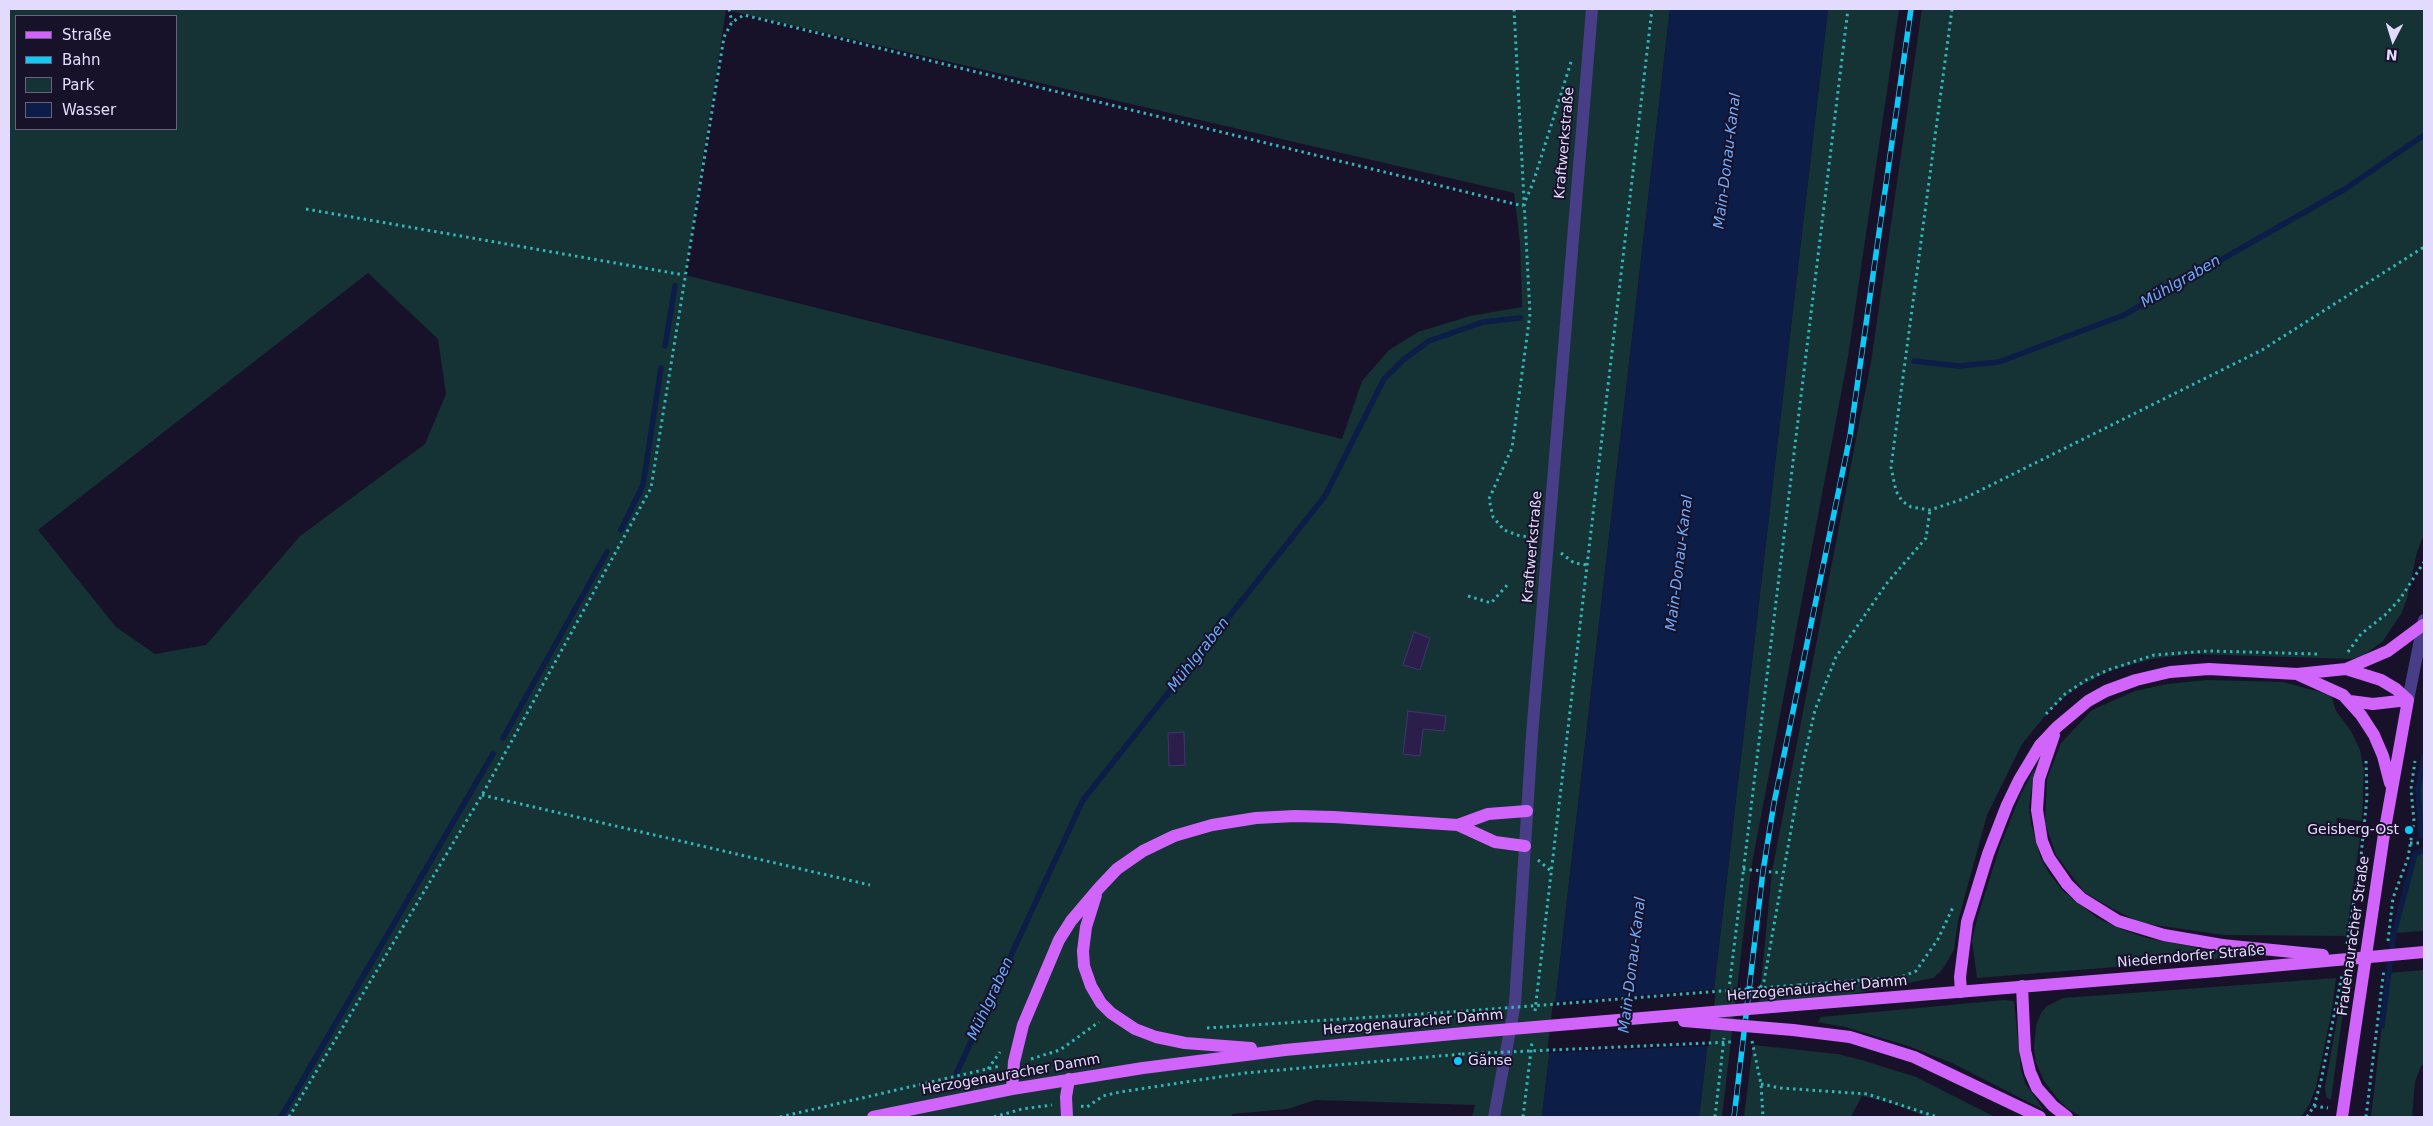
<!DOCTYPE html>
<meta charset="utf-8">
<style>
body{margin:0}
#map{position:relative;width:2433px;height:1126px;overflow:hidden;background:#18112a;font-family:"DejaVu Sans",sans-serif}
canvas{display:block}
.frame{position:absolute;inset:0;border:10px solid #e3dbfe;pointer-events:none}
.legend{position:absolute;left:15px;top:15px;width:162px;height:115px;box-sizing:border-box;background:#18112a;border:1px solid #69627f;margin:0;padding:6px 9px;list-style:none;font-size:15px;color:#e3dbfe}
.legend li{display:flex;align-items:center;gap:10px;height:25px}
.legend b{width:25px;border:1px solid #69627f}
.north{position:absolute;left:2368px;top:15px;width:50px;height:50px;-webkit-text-stroke:4px #18112a;paint-order:stroke;rotate:185deg;font-size:14px;font-weight:700;line-height:20px;text-align:center;color:#e3dbfe}
.north::after{content:'';display:block;margin:auto;width:18px;height:22px;background:#e3dbfe;clip-path:polygon(50% 0,100% 100%,50% 72%,0 100%)}
</style>
<div id="map">
<canvas width="2433" height="1126"></canvas>
<div class="frame"></div>
<ul class="legend">
<li><b style="height:6px;background:#d165fb"></b>Straße</li>
<li><b style="height:6px;background:#0dcbf9"></b>Bahn</li>
<li><b style="height:14px;background:#153234"></b>Park</li>
<li><b style="height:14px;background:#0c1d48"></b>Wasser</li>
</ul>
<div class="north">N</div>
</div>
<script>
const ctx = document.querySelector('canvas').getContext('2d');
ctx.lineJoin = 'round';
function fillPath(path, color) {
  ctx.fillStyle = color;
  ctx.fill(path, 'evenodd');
}
function shape(rows) {
  const path = new Path2D();
  for (const r of rows) {
    path.moveTo(r[0], r[1]);
    for (let i = 2; i < r.length; i += 2) path.lineTo(r[i], r[i + 1]);
  }
  return path;
}
function trace(path, color, width, dash) {
  ctx.strokeStyle = color;
  ctx.lineWidth = width;
  ctx.lineCap = dash ? 'butt' : 'round';
  ctx.setLineDash(dash || []);
  ctx.stroke(path);
}
function drawText(font, color, halo, rows, align = 'center') {
  ctx.font = font + ' "DejaVu Sans",sans-serif';
  ctx.lineWidth = 4;
  ctx.setLineDash([]);
  ctx.textBaseline = 'middle';
  ctx.strokeStyle = halo;
  ctx.fillStyle = color;
  for (const [text, x, y, turn = 0] of rows) {
    ctx.save();
    ctx.translate(x, y);
    ctx.rotate((+turn || 0) * Math.PI / 180);
    ctx.textAlign = isNaN(turn) ? turn : align;
    if (halo) ctx.strokeText(text, 0, 0);
    ctx.fillText(text, 0, 0);
    ctx.restore();
  }
}
const green = shape([
 [9,9,1670,9,1542,1117,1472,1117,1475,1105,1315,1100,1288,1109,1232,1114,1232,1117,9,1117],
 [726,10,1514,193,1520,243,1522,307,1470,316,1418,332,1389,350,1362,381,1342,439,685,275],
 [16,16,176,16,176,129,16,129],
 [368,273,438,339,446,394,425,444,300,536,206,645,155,654,116,627,38,530],
 [1828,9,1899,9,1848,357,1751,869,1722,1117,1699,1117],
 [1922,9,2424,9,2424,534,2417,552,2407,599,2401,614,2383,641,2364,655,2353,659,2191,654,2152,659,2109,671,2073,690,2049,711,2022,744,1987,815,1958,921,1954,950,1942,970,1933,978,1758,1013,1772,871,1871,362],
 [2207,680,2283,682,2331,695,2336,711,2351,731,2360,750,2364,771,2362,821,2337,818,2336,832,2360,838,2346,936,2223,935,2141,923,2111,908,2084,892,2056,855,2045,823,2047,779,2061,743,2092,710,2135,691,2167,684],
 [2424,756,2424,835,2421,836,2418,788],
 [2035,767,2029,807,2031,823,2040,856,2049,873,2062,890,2096,917,2121,929,2147,938,2220,952,2222,956,2217,959,1977,978,1972,940,1977,919,2000,846,2020,796],
 [2424,851,2424,931,2394,933,2415,854],
 [2424,970,2424,1064,2421,1066,2415,1082,2412,1117,2371,1117,2388,973],
 [2336,978,2332,1010,2316,1087,2309,1105,2301,1117,2082,1117,2068,1109,2057,1098,2044,1081,2036,1063,2034,1048,2036,1026,2041,1013,2047,1006,2063,998],
 [2004,1000,2014,1001,2021,1069,2025,1083,2044,1110,1952,1063,1908,1046,1845,1027,1818,1022,1821,1017],
 [2340,1003,2344,1004,2331,1100,2326,1097,2325,1086],
 [1753,1045,1838,1054,1865,1061,1916,1077,1995,1117,1927,1117,1894,1104,1862,1096,1851,1117,1744,1117]
]);
const water = shape([
 [1670,9,1828,9,1699,1117,1542,1117]
]);
const pier = shape([
 [1716,989,1709,1046,1547,1053,1553,1002]
]);
const stream = shape([
 [665,346,675,286],
 [1914,361,1958,366,1999,362,2124,315,2345,189,2424,135],
 [621,530,643,485,661,368],
 [503,738,607,552],
 [2421,836,2418,788,2424,756],
 [2382,1026,2394,933,2415,854,2422,851],
 [956,1074,1083,800,1325,496,1384,379,1403,360,1429,341,1483,322,1520,318],
 [281,1117,493,754]
]);
const building = shape([
 [1414,632,1430,638,1420,670,1403,665,1414,632],
 [1408,711,1446,716,1444,731,1423,729,1420,756,1403,754,1408,711],
 [1184,732,1185,765,1169,766,1168,733,1184,732]
]);
const path = shape([
 [729,9,732,22],
 [1514,9,1530,314,1512,448,1489,499,1493,517,1504,530,1520,536,1535,537],
 [1952,9,1891,467,1896,491,1902,501,1911,507,1930,510,1963,499,2262,350,2424,247],
 [1523,206,1533,183,1571,62],
 [306,209,684,275],
 [1561,553,1574,563,1587,565],
 [1468,596,1491,603,1509,583],
 [2348,652,2361,634,2385,615,2400,599,2424,562],
 [2046,714,2065,694,2086,680,2108,670,2154,655,2209,651,2317,654],
 [482,795,870,885],
 [2410,843,2424,843],
 [1538,860,1551,871],
 [1743,869,1782,873],
 [2388,941,2393,898,2408,858,2414,821,2411,789,2415,761],
 [2347,944,2361,856,2367,797,2366,759],
 [1799,985,1901,977,1916,971,1938,939,1954,905],
 [1757,993,1764,981,1803,763,1815,710,1836,657,1887,583,1926,538,1930,510],
 [1728,997,1848,9],
 [1535,1011,1652,9],
 [1207,1028,1466,1011],
 [1752,1041,1761,1084,1763,1117],
 [1031,1059,1060,1050,1099,1022],
 [988,1069,1000,1052],
 [1761,1084,1780,1088,1867,1094,1937,1117],
 [1081,1106,1087,1107,1103,1096,1120,1092,1245,1073,1462,1054],
 [2314,1106,2328,1108],
 [289,1117,482,795,651,488,724,37,732,22,744,15,1523,206],
 [780,1117,1000,1066],
 [994,1117,1022,1109,1052,1105],
 [1523,1117,1532,1042],
 [1715,1117,1724,1038],
 [2307,1117,2314,1106,2321,1081,2342,975],
 [2366,1117,2384,969]
]);
const minor = shape([
 [2408,700,2424,620],
 [1494,1117,1515,1003,1532,735,1592,9]
]);
const major = shape([
 [2346,669,2381,680,2396,689,2408,700],
 [2299,675,2343,695,2361,715,2374,735,2383,756,2390,783],
 [2350,701,2373,704,2408,700],
 [2054,735,2039,779,2037,810,2042,841,2049,858,2067,884,2081,898,2118,921,2164,935,2222,945],
 [1458,825,1495,842,1525,846],
 [1096,895,1086,927,1083,951,1084,966,1091,986,1101,1003,1111,1013,1135,1029,1156,1037,1185,1043,1251,1048],
 [2022,986,2025,1050,2030,1072,2037,1088,2053,1106,2067,1117],
 [1961,992,1960,977,1967,922,1988,854,2007,805,2019,780,2040,745,2057,727,2088,701,2106,691,2136,680,2170,672,2209,669,2297,674,2346,669,2388,651,2423,625],
 [1796,1005,2217,971],
 [1793,1030,1850,1037,1914,1057,2040,1117],
 [1012,1089,1014,1062,1023,1025,1059,940,1071,921,1099,888,1117,869,1143,851,1174,836,1212,825,1256,818,1295,816,1334,817,1458,825,1488,814,1527,811],
 [873,1117,1012,1089,1143,1068,1285,1050,1464,1033],
 [1067,1117,1066,1097,1069,1079],
 [2342,1117,2384,834,2408,700]
]);
const rail = shape([
 [1734,1117,1763,871,1774,803,1850,436,1911,9]
]);
const pathBridge = shape([
 [1466,1011,1799,985],
 [1462,1054,1731,1042]
]);
const majorBridge = shape([
 [2222,945,2323,955],
 [2217,971,2424,952],
 [1684,1021,1793,1030],
 [1464,1033,1796,1005]
]);
const markers = [
 [2409,830,5,"#0dcbf9"],
 [1458,1061,5,"#0dcbf9"]
];
const streetNames = [
 ["Kraftwerkstraße",1565,143,-85],
 ["Kraftwerkstraße",1533,547,-85],
 ["Frauenauracher Straße",2354,936,-82],
 ["Niederndorfer Straße",2191,957,-5],
 ["Herzogenauracher Damm",1817,989,-5],
 ["Herzogenauracher Damm",1413,1023,-5],
 ["Herzogenauracher Damm",1011,1075,-10]
];
const poiNames = [
 ["Geisberg-Ost",2399,830],
 ["Gänse",1468,1061,"left"]
];
const waterNames = [
 ["Main-Donau-Kanal",1728,161,-83],
 ["Mühlgraben",2181,282,-30],
 ["Main-Donau-Kanal",1680,563,-83],
 ["Mühlgraben",1199,655,-52],
 ["Main-Donau-Kanal",1633,965,-83],
 ["Mühlgraben",991,999,-65]
];
fillPath(green, '#153234');
fillPath(water, '#0c1d48');
fillPath(pier, '#18112a');
trace(stream, '#0c1d48', 5.5);
fillPath(building, '#2b1e4b');
trace(building, '#453176', 1);
trace(path, '#34b5ba', 3, [2.5, 4]);
trace(minor, '#483e88', 12);
trace(major, '#d165fb', 12);
trace(rail, '#0dcbf9', 5.5);
trace(rail, '#18112a', 4, [11]);
trace(pathBridge, '#34b5ba', 3, [2.5, 4]);
trace(majorBridge, '#d165fb', 12);
for (const [x, y, r, color] of markers) {
  const dot = new Path2D();
  dot.arc(x, y, r, 0, 2 * Math.PI);
  ctx.fillStyle = color;
  ctx.fill(dot);
  trace(dot, '#18112a', 2);
}
drawText('14px', '#e3dbfe', '#18112a', streetNames);
drawText('14px', '#e3dbfe', '#18112a', poiNames, 'right');
drawText('italic 15px', '#6cacfb', '#18112a', waterNames);
</script>
